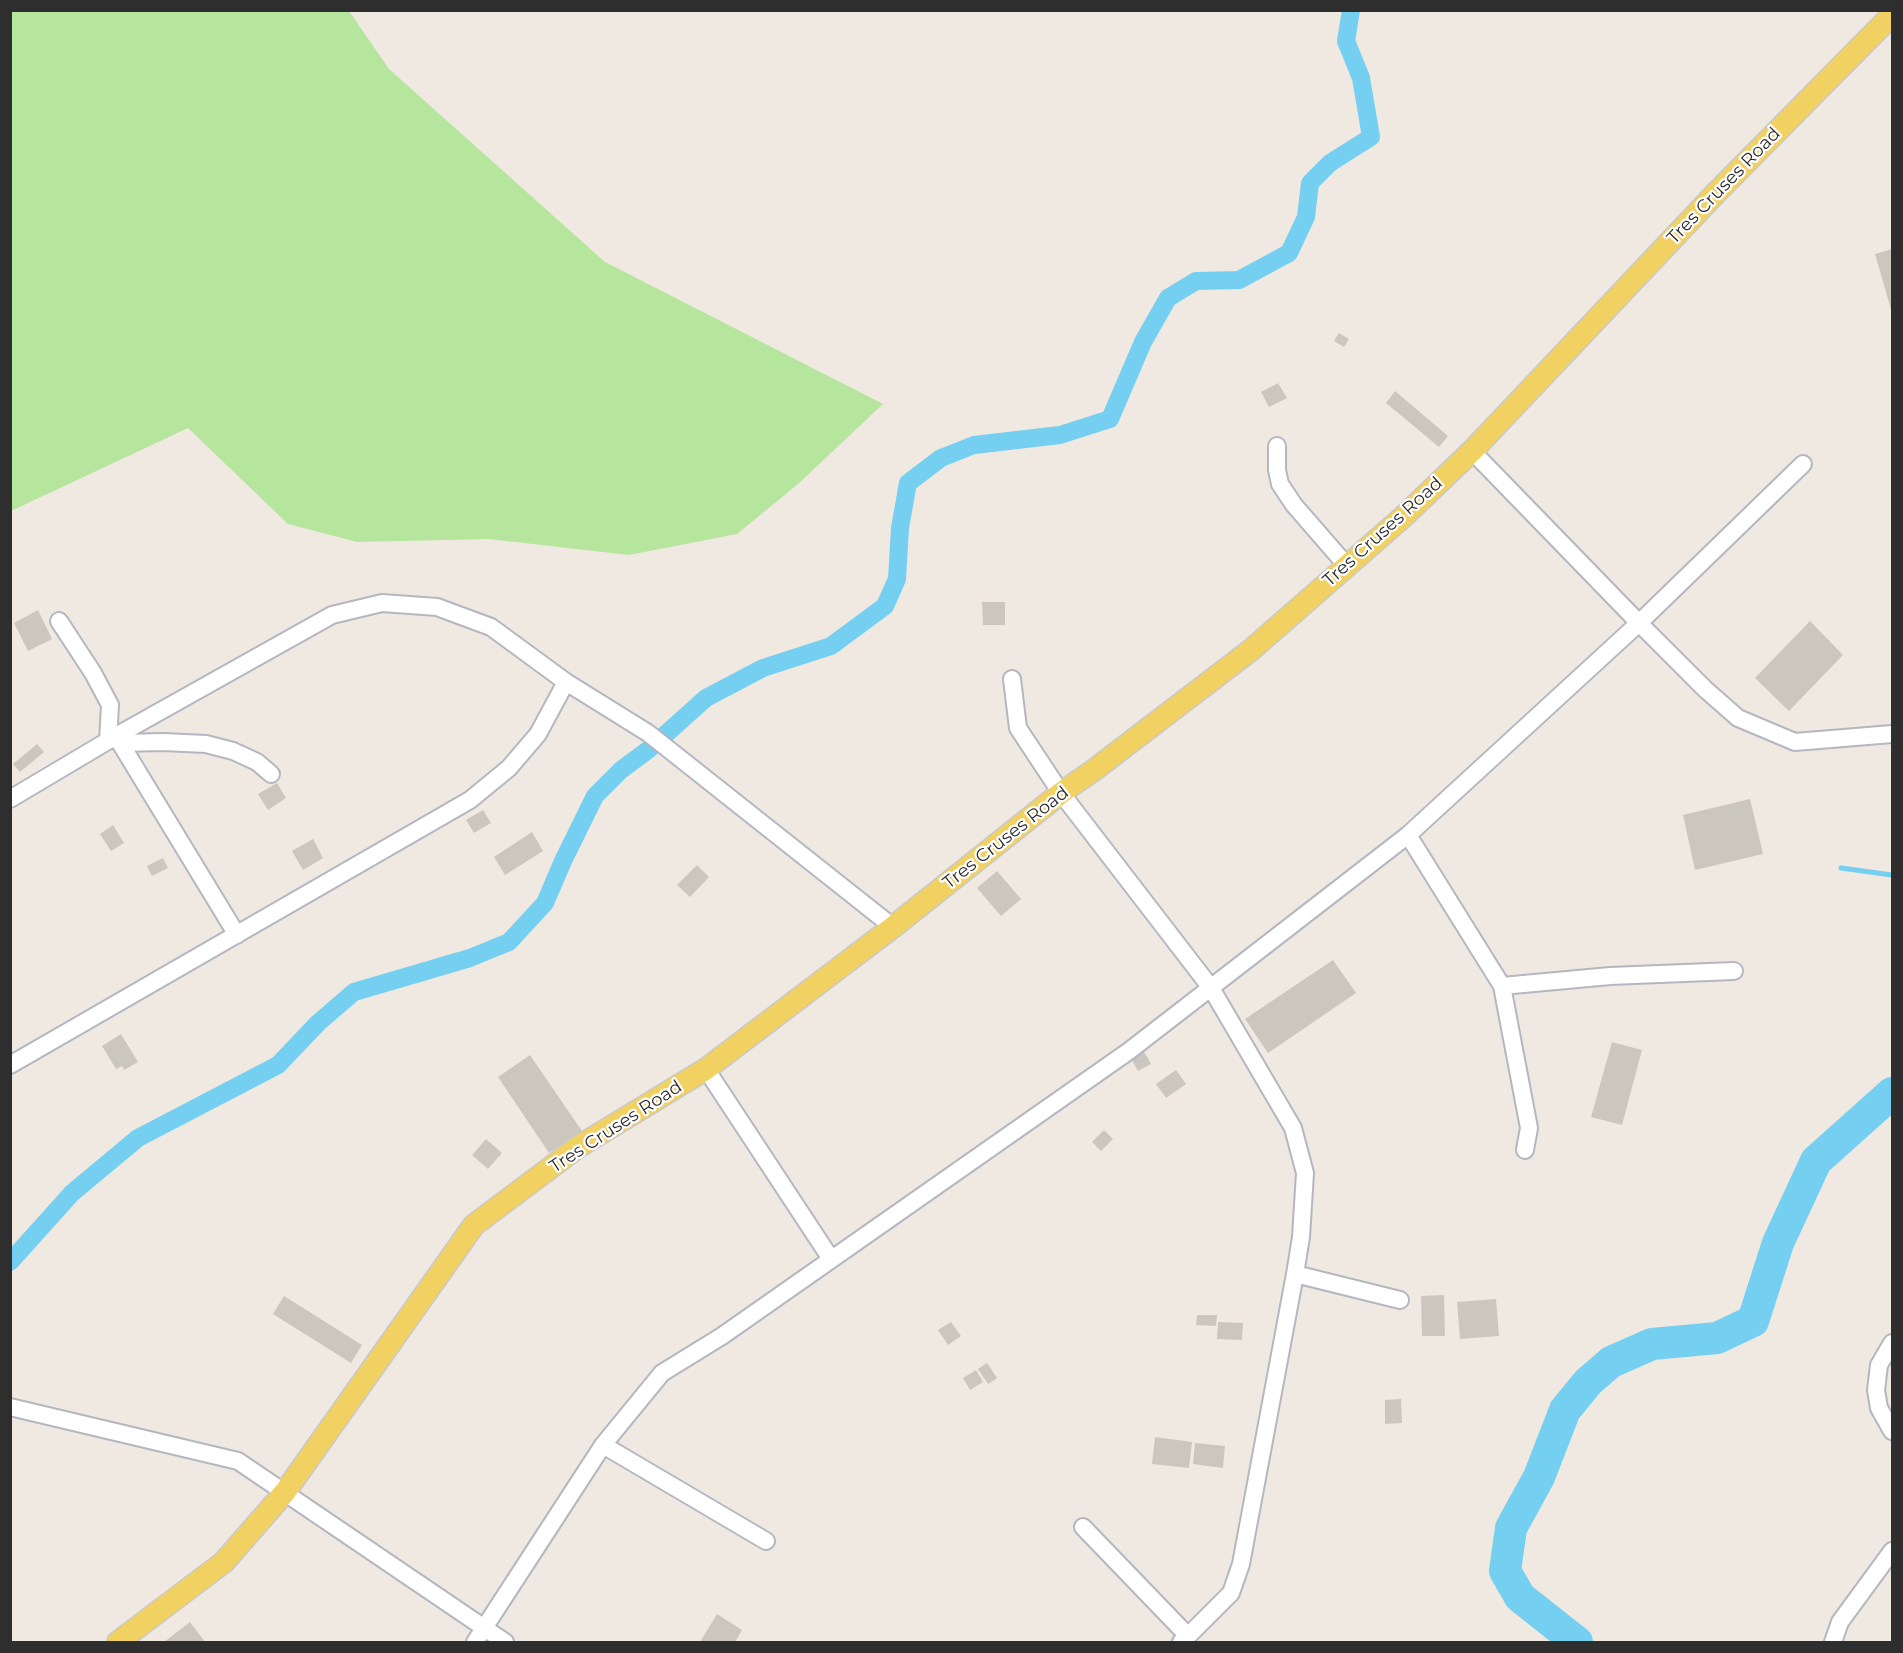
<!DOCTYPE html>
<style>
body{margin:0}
#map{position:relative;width:1903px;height:1653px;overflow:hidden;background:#efe9e1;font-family:Montserrat,sans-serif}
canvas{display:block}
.frame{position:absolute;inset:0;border:12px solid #2e2e2e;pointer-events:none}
</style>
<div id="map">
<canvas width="1903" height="1653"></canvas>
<div class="frame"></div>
</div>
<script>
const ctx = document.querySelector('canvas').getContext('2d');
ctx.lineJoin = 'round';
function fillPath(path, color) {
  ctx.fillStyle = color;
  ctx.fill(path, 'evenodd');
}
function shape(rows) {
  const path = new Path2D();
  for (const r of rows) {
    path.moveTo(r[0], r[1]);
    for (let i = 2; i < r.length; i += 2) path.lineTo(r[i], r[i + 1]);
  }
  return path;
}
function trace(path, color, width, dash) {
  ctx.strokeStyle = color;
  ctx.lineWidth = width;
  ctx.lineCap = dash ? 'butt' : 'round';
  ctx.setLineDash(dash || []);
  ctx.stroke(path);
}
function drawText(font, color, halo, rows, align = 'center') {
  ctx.font = font + ' Montserrat,sans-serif';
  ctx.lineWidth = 4.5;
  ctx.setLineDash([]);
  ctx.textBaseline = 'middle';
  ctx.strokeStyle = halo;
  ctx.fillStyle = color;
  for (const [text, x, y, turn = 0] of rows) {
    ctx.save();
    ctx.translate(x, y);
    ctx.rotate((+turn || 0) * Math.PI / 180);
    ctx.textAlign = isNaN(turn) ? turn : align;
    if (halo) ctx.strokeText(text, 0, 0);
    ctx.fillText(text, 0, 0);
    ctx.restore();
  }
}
const green = shape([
 [10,11,349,11,389,69,605,262,883,404,798,484,737,534,629,555,489,539,357,542,288,524,188,428,11,511]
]);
const stream = shape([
 [1841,868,1892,875]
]);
const canal = shape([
 [10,1262,72,1193,138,1138,278,1065,318,1023,354,992,470,958,509,942,545,903,563,861,595,796,621,770,648,750,706,698,763,668,831,646,885,606,897,579,900,528,908,483,941,458,974,445,1060,435,1110,419,1143,342,1168,298,1196,281,1239,280,1289,253,1306,217,1310,183,1330,163,1371,137,1361,78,1346,41,1351,10]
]);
const river = shape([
 [1577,1642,1520,1597,1505,1571,1511,1528,1539,1477,1565,1410,1588,1382,1611,1362,1652,1344,1717,1338,1753,1321,1778,1243,1816,1161,1892,1093]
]);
const building = shape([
 [1892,249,1892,313,1875,254],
 [1339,333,1349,339,1344,347,1334,341],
 [1278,383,1287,398,1269,407,1261,392],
 [1395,391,1448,436,1439,447,1386,403],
 [982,602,1005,602,1005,625,983,625],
 [38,610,52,639,28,651,14,623],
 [1810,621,1843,655,1789,711,1755,678],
 [37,744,44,752,20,772,13,764],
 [277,783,286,798,268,810,258,794],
 [1750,799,1763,854,1695,870,1683,815],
 [483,810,491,823,474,833,466,820],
 [113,825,124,843,111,851,100,834],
 [532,832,543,851,505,875,494,857],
 [313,839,323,858,303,870,292,851],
 [163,858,168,868,152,876,147,866],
 [697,865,709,877,690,897,677,885],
 [997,871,1021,899,1001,916,977,888],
 [1333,960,1356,993,1268,1053,1245,1019],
 [121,1034,138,1062,124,1070,122,1066,116,1069,102,1046],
 [1612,1042,1642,1050,1622,1125,1591,1117],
 [1142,1048,1151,1064,1138,1071,1129,1055],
 [530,1055,582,1131,549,1153,498,1077],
 [1176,1070,1186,1084,1166,1098,1156,1084],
 [1104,1130,1113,1139,1101,1151,1092,1142],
 [486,1139,502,1153,488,1169,472,1155],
 [1444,1295,1445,1336,1422,1336,1421,1296],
 [284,1296,362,1345,351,1363,273,1314],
 [1496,1299,1499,1336,1460,1339,1457,1302],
 [1197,1315,1217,1315,1216,1326,1196,1325],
 [951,1322,961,1336,948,1345,938,1330],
 [1218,1322,1243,1323,1242,1340,1217,1339],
 [987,1363,997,1378,988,1384,978,1369],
 [976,1370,983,1382,970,1390,963,1378],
 [1401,1399,1402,1423,1385,1424,1385,1400],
 [1155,1437,1192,1442,1189,1468,1152,1464],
 [1195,1443,1225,1446,1223,1468,1193,1464],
 [717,1614,742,1630,735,1642,700,1642],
 [190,1622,205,1642,164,1642]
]);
const minor = shape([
 [1277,446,1277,470,1280,484,1294,505,1347,566],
 [1472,451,1639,623,1705,689,1738,718,1795,742,1892,734],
 [59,621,93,673,110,705,108,741],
 [1012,679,1018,728,1061,793,1211,988,1293,1128,1305,1173,1301,1237,1295,1274,1241,1564,1231,1593,1188,1636],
 [116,736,237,935],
 [120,743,163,742,206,744,233,751,257,762,271,774],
 [10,799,116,736,332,615,382,603,437,607,491,627,566,682,648,733,893,927],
 [1408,835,1502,986,1529,1128,1525,1150],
 [1502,986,1610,976,1734,971],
 [10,1065,470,800,509,768,538,734,566,682],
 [706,1069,831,1259],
 [1295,1274,1400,1300],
 [1892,1343,1879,1365,1876,1390,1879,1408,1892,1431],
 [10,1407,238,1461,505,1642],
 [603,1445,766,1541],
 [1083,1527,1188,1636,1181,1642],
 [475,1642,603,1445,662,1373,722,1336,1129,1051,1408,835,1639,623,1803,464],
 [1833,1642,1840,1622,1892,1551]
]);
const major = shape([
 [118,1642,224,1562,285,1492,474,1225,578,1147,706,1069,893,927,1061,793,1094,770,1251,650,1403,517,1472,451,1715,194,1892,15]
]);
const streetNames = [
 ["Tres Cruses Road",1724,186,-46],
 ["Tres Cruses Road",1383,532,-42],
 ["Tres Cruses Road",1006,838,-38],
 ["Tres Cruses Road",616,1127,-33]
];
fillPath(green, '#b6e59e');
trace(stream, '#75cff0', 5);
trace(canal, '#75cff0', 18);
trace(river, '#75cff0', 32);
fillPath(building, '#cbc7bf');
trace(minor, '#b4b7c1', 20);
trace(major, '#c9c9c9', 24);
trace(minor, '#fff', 16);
trace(major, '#f2d163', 21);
drawText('18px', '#2e2e2e', '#fff', streetNames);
</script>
